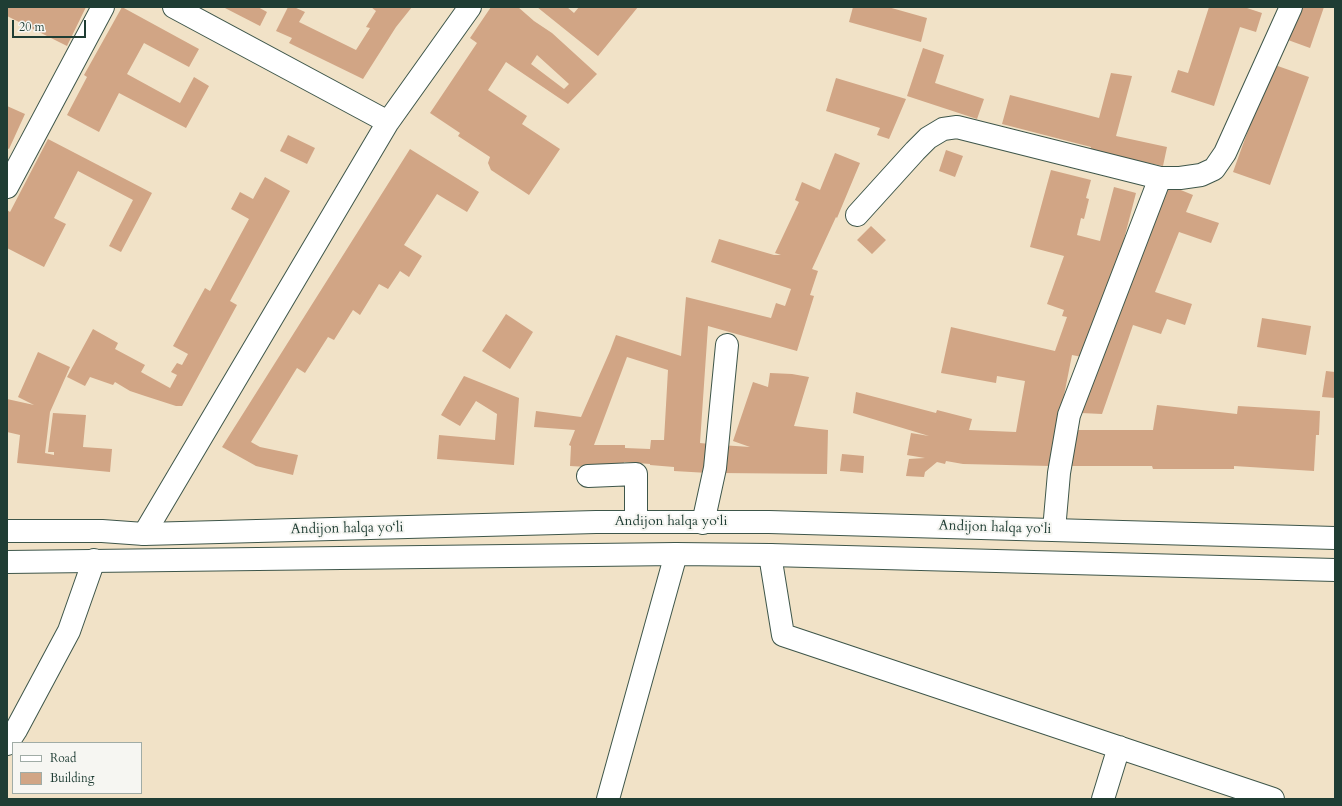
<!DOCTYPE html>
<meta charset="utf-8">
<style>
body{margin:0}
#map{position:relative;width:1342px;height:806px;overflow:hidden;background:#f1e2c7;font-family:Cardo,serif}
canvas{display:block}
.frame{position:absolute;inset:0;border:8px solid #1f3d34;pointer-events:none}
.legend{position:absolute;left:12px;top:742px;width:130px;height:52px;box-sizing:border-box;background:#f6f6f2;border:1px solid #a0aca6;margin:0;padding:5px 7px;list-style:none;font-size:12px;color:#1f3d34}
.legend li{display:flex;align-items:center;gap:8px;height:20px}
.legend b{width:20px;border:1px solid #a0aca6}
.scale{position:absolute;left:12px;top:20px;width:74px;height:18px;box-sizing:border-box;border:2px solid #1f3d34;border-top:0;padding-left:5px;font-size:12px;line-height:14px;white-space:nowrap;color:#1f3d34;-webkit-text-stroke:3px #f6f6f2;paint-order:stroke}
</style>
<div id="map">
<canvas width="1342" height="806"></canvas>
<div class="frame"></div>
<ul class="legend">
<li><b style="height:5px;background:#fff"></b>Road</li>
<li><b style="height:11px;background:#d1a585"></b>Building</li>
</ul>
<div class="scale">20 m</div>
</div>
<script>
const ctx = document.querySelector('canvas').getContext('2d');
ctx.lineJoin = 'round';
function fillPath(path, color) {
  ctx.fillStyle = color;
  ctx.fill(path, 'evenodd');
}
function shape(rows) {
  const path = new Path2D();
  for (const r of rows) {
    path.moveTo(r[0], r[1]);
    for (let i = 2; i < r.length; i += 2) path.lineTo(r[i], r[i + 1]);
  }
  return path;
}
function trace(path, color, width, dash) {
  ctx.strokeStyle = color;
  ctx.lineWidth = width;
  ctx.lineCap = dash ? 'butt' : 'round';
  ctx.setLineDash(dash || []);
  ctx.stroke(path);
}
function drawText(font, color, halo, rows, align = 'center') {
  ctx.font = font + ' Cardo,serif';
  ctx.lineWidth = 4;
  ctx.setLineDash([]);
  ctx.textBaseline = 'middle';
  ctx.strokeStyle = halo;
  ctx.fillStyle = color;
  for (const [text, x, y, turn = 0] of rows) {
    ctx.save();
    ctx.translate(x, y);
    ctx.rotate((+turn || 0) * Math.PI / 180);
    ctx.textAlign = isNaN(turn) ? turn : align;
    if (halo) ctx.strokeText(text, 0, 0);
    ctx.fillText(text, 0, 0);
    ctx.restore();
  }
}
const building = shape([
 [7,7,86,7,67,46,7,16],
 [122,7,199,49,189,67,144,43,127,74,180,103,194,77,209,86,186,128,119,93,99,132,67,115,87,77,84,75],
 [223,7,258,7,267,12,260,26],
 [288,7,294,7,305,12,299,22,356,50,370,28,366,27,376,11,371,7,412,7,396,27,363,79,289,43,292,38,276,31],
 [491,7,518,7,534,21,552,33,597,74,568,104,506,62,488,90,527,116,522,124,560,149,529,195,491,170,488,163,490,157,458,136,460,133,430,113,477,43,470,38],
 [537,55,569,84,564,89,531,64],
 [537,7,567,7,574,13,579,7,638,7,598,56],
 [853,7,888,7,927,18,921,42,849,22],
 [1209,7,1244,7,1262,13,1256,32,1240,27,1214,106,1171,92,1178,70,1188,73],
 [1299,7,1324,7,1310,48,1288,40],
 [923,48,944,55,935,83,984,99,977,119,907,96],
 [1272,64,1309,77,1270,185,1233,172],
 [1111,73,1132,76,1116,136,1167,147,1163,166,1090,151,1091,147,1002,124,1010,95,1099,118],
 [836,78,906,99,889,139,877,135,880,128,826,111],
 [7,106,25,114,9,149,7,148],
 [288,135,315,148,307,164,280,151],
 [48,139,152,193,121,252,109,246,133,200,78,171,54,218,66,224,44,267,7,248,7,210,10,212],
 [410,149,479,192,467,212,437,194,404,245,422,256,409,277,400,271,388,289,379,284,360,315,353,310,334,340,328,337,305,373,297,368,251,442,260,447,298,455,293,475,256,466,222,447],
 [946,150,963,156,955,177,939,171],
 [835,153,860,163,837,218,836,217,812,269,818,271,810,295,814,296,797,351,708,326,700,443,710,444,708,473,674,471,674,467,650,465,650,464,624,462,623,469,570,466,571,446,569,445,575,430,534,427,536,411,581,417,610,351,616,335,681,356,686,297,771,318,776,303,785,306,791,289,711,262,719,239,774,255,781,255,775,253,799,202,795,200,802,182,820,190],
 [627,357,668,370,664,440,651,440,650,449,625,448,625,445,594,445],
 [1051,170,1091,180,1086,198,1089,199,1084,219,1081,218,1077,235,1100,241,1114,187,1136,193,1116,270,1082,357,1072,355,1050,466,963,464,946,461,945,464,937,462,925,472,924,477,906,476,909,459,925,458,907,455,911,433,929,436,853,413,856,392,936,413,937,410,972,419,969,430,1016,432,1025,381,997,376,996,383,941,373,951,327,1055,351,1067,317,1062,316,1064,310,1047,304,1064,256,1030,247],
 [265,177,290,191,230,301,237,305,182,406,176,406,145,396,130,391,115,382,113,385,90,377,85,386,67,377,93,329,118,343,115,349,145,365,141,372,170,388,177,375,171,372,177,363,182,365,188,354,173,346,205,288,210,291,249,219,231,209,240,192,253,199],
 [1166,184,1193,195,1186,212,1219,223,1211,243,1179,232,1155,292,1192,304,1185,325,1167,319,1161,334,1133,325,1102,414,1081,413,1124,304,1120,303],
 [871,226,886,240,872,254,857,240],
 [506,314,533,332,510,369,482,351],
 [1262,318,1311,326,1306,355,1257,347],
 [38,352,70,367,50,412,45,453,54,455,54,452,48,452,53,413,86,415,83,447,112,449,110,472,17,463,20,435,7,432,7,399,34,405,18,397],
 [1326,371,1335,372,1335,398,1322,397],
 [770,373,792,374,809,377,794,426,828,430,827,474,720,473,721,445,750,447,733,441,753,382,768,387],
 [464,376,519,398,514,465,437,459,439,435,495,440,497,414,476,401,460,426,441,415],
 [1157,405,1237,414,1238,406,1320,411,1319,435,1316,435,1314,471,1234,466,1234,469,1153,469,1152,466,1069,466,1071,430,1153,430],
 [842,454,864,456,863,473,840,471]
]);
const minor = shape([
 [174,7,388,122],
 [7,187,103,7],
 [857,215,915,151,928,138,943,129,957,127,1160,178,1180,178,1201,175,1214,169,1225,153,1291,7],
 [588,476,636,474,636,522],
 [703,523,715,468,727,345],
 [1054,530,1059,473,1069,415,1160,178],
 [144,534,388,122,470,7],
 [770,555,783,635,1273,799],
 [7,744,16,730,69,631,94,560],
 [608,799,676,554],
 [1103,799,1119,747]
]);
const highway = shape([
 [7,531,102,531,144,534,596,522,769,522,1335,538],
 [7,562,676,554,770,555,1335,570]
]);
const streetNames = [
 ["Andijon halqa yo‘li",671,522],
 ["Andijon halqa yo‘li",995,528,2],
 ["Andijon halqa yo‘li",347,529,-1]
];
fillPath(building, '#d1a585');
trace(minor, '#3e564a', 24);
trace(highway, '#3e564a', 24);
trace(minor, '#fff', 22);
trace(highway, '#fff', 22);
drawText('14px', '#1f3d34', '#f6f6f2', streetNames);
</script>
